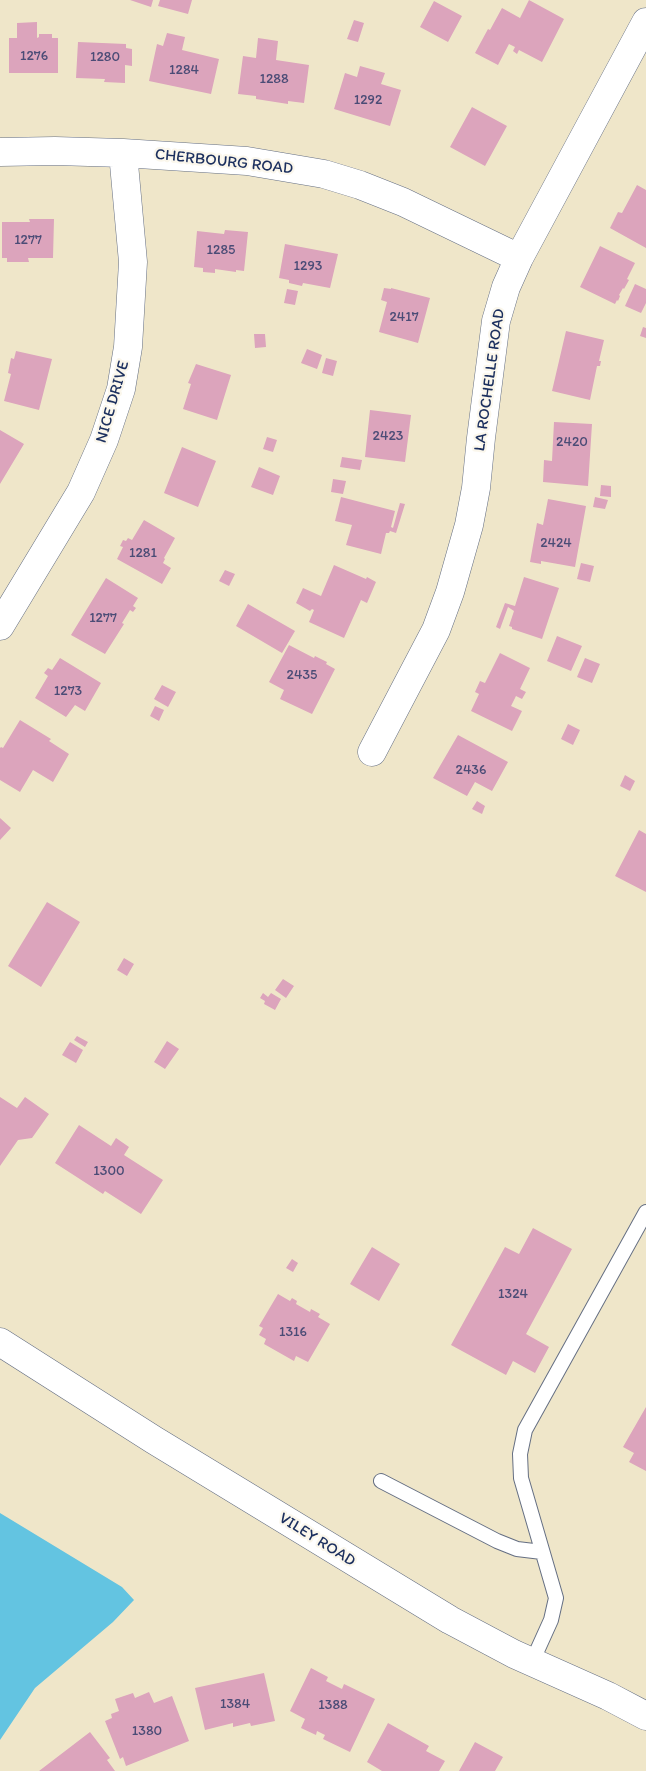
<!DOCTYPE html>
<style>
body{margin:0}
canvas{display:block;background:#efe6c9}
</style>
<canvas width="646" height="1771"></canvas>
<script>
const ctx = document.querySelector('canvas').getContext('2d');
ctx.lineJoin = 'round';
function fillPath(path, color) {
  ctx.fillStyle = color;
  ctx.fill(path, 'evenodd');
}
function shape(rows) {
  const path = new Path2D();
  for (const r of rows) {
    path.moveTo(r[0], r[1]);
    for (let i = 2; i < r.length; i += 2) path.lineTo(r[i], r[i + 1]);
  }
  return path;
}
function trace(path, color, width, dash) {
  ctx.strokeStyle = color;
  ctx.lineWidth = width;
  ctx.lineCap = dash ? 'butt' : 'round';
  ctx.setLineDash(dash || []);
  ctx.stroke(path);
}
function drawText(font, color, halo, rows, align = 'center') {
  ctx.font = font + ' Itim,sans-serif';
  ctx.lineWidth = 4.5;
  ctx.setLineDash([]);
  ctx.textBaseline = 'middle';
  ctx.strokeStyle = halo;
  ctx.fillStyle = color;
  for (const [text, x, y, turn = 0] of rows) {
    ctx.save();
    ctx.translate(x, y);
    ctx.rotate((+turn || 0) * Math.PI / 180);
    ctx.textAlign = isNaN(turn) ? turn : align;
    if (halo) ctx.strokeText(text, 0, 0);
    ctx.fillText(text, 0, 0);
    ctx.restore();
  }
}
const water = shape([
 [0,1513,122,1587,134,1600,113,1622,35,1688,0,1740]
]);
const building = shape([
 [130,0,153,0,151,7],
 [160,0,192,0,188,14,158,6],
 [529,0,564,19,542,62,519,50,517,54,513,51,515,47,509,44,498,65,475,53,488,29,490,30,502,8,520,18],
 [434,1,462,16,448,42,420,27],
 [354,20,364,23,358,42,347,39],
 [37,22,37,38,39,37,39,34,52,34,52,38,58,38,58,73,9,73,9,38,17,38,17,23],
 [167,33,185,37,182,50,219,59,211,94,149,81,157,44,163,46],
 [258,38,278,41,276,60,309,65,304,103,288,101,288,104,256,99,256,96,238,94,243,56,256,58],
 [78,42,126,44,126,48,132,49,132,66,125,65,125,83,104,82,105,79,76,78],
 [360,66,385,73,381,84,401,90,390,126,334,109,345,73,357,77],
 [472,107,507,126,485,166,450,147],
 [637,185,646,190,646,248,610,228,618,212,622,213],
 [29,219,54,219,53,258,28,258,29,262,7,262,7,258,2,258,2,222,30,222],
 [225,230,248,232,244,271,236,270,236,272,215,269,215,273,203,272,203,268,194,267,197,231,224,234],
 [285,244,338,254,330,288,303,283,302,286,289,283,289,280,279,278],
 [600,246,635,263,627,279,629,280,624,289,623,288,619,295,620,296,618,301,617,300,615,304,580,287],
 [635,284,646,289,646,303,641,313,625,306],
 [384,288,391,289,391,288,430,298,418,343,379,332,387,302,381,300],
 [287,289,298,291,295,305,284,303],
 [643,327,646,328,646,338,640,336],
 [566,331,604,340,599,361,601,361,600,366,597,366,590,400,552,391],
 [254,334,265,334,266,347,255,348],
 [307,349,322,355,317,369,301,363],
 [16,351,52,359,39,410,4,401,11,374,8,373,11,358,14,359],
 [326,358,337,361,333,376,322,373],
 [196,364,231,375,217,420,183,409,191,384,188,383],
 [370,410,411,415,405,462,365,457],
 [554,422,592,424,588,486,543,482,544,460,552,461],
 [0,430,24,444,0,484],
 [267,437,277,440,273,452,263,449],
 [182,447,216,461,198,507,164,493],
 [342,457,362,460,360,470,340,467],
 [259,467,280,476,273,495,251,487],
 [333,479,346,481,343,494,331,492],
 [601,485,611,486,611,497,600,496],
 [341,497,395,511,391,527,393,528,400,503,405,504,396,533,390,531,389,533,386,533,381,554,346,545,352,525,335,521],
 [595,497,608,500,605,509,593,507],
 [548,499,586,506,575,567,541,561,541,564,530,562,537,523,543,525],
 [144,520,175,538,164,558,165,559,163,563,171,568,162,584,117,559,123,547,120,546,123,540,126,541,128,538,132,540],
 [581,563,594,566,590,582,577,579],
 [334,565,366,579,367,577,376,582,367,603,361,600,344,638,309,622,314,610,312,609,310,611,296,603,303,588,321,596],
 [225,570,235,574,229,586,219,581],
 [524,577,559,588,542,639,512,629,512,627,509,626,514,611,508,607,500,629,496,627,505,603,515,606],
 [106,578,138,598,133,606,136,608,133,612,130,610,122,623,124,624,105,654,71,635],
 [248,604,295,631,282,653,236,626],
 [557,636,582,646,571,671,547,661],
 [289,645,314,658,315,656,327,662,326,664,335,669,312,714,280,699,284,690,269,682],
 [500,653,530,668,520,689,526,692,522,699,516,696,511,706,522,711,512,731,471,711,479,694,475,692,480,681,485,683],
 [60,658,101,683,85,711,75,705,66,717,35,698,48,676,44,673,48,668,52,670],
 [585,658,600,664,592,683,577,677],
 [162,685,176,692,168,707,154,699],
 [155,706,164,710,159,721,150,716],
 [20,720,51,739,49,741,69,754,53,782,33,770,20,792,0,780,0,748,1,747,3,748],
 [568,724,580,730,573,745,561,739],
 [458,735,508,762,492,791,475,782,467,796,433,778],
 [625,775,635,781,630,791,620,786],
 [477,801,485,806,482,814,472,809],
 [0,818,11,828,0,840],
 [639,830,646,834,646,892,615,876],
 [47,902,80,922,41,987,8,966],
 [124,958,134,964,127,976,117,970],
 [283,979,294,986,286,998,275,990],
 [263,993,268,997,271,993,281,999,275,1010,264,1004,265,1001,260,998],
 [77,1036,88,1042,85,1047,74,1040],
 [167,1041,179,1049,165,1069,154,1062],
 [70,1042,83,1050,76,1063,62,1055],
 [0,1097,17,1108,25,1097,49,1114,32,1138,18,1140,0,1166],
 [79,1125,111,1146,116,1138,129,1147,124,1155,163,1180,141,1214,105,1191,103,1194,55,1163],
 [533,1228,572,1249,526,1334,549,1347,535,1373,513,1361,506,1375,451,1345,505,1247,519,1254],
 [372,1247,400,1264,379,1301,350,1284],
 [292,1259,298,1263,293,1272,286,1268],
 [278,1294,290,1301,292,1298,297,1301,296,1304,310,1312,311,1309,320,1314,318,1317,330,1324,308,1362,296,1356,294,1361,264,1344,266,1339,259,1335,263,1328,259,1326],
 [646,1407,646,1471,629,1462,634,1453,623,1447],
 [311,1668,328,1677,326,1681,342,1689,344,1684,375,1699,350,1752,323,1739,325,1735,317,1731,316,1735,301,1728,305,1719,290,1711],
 [264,1673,275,1721,251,1726,250,1723,233,1727,233,1723,205,1730,195,1688],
 [149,1692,154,1703,172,1696,189,1741,126,1766,123,1757,120,1759,105,1721,112,1718,111,1714,119,1711,115,1699,133,1693,135,1698],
 [388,1723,429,1746,426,1751,445,1761,439,1771,382,1771,367,1762],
 [90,1732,110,1758,107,1760,115,1771,39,1771],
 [475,1742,503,1757,495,1771,459,1771]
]);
const lane = shape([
 [381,1481,497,1541,517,1549,542,1552],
 [532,1662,551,1620,556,1598,521,1478,520,1454,525,1430,646,1212]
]);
const street = shape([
 [0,152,55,151,123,153,247,161,324,174,360,185,403,202,519,258],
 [0,626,81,492,104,440,121,389,128,347,133,262,123,153],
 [372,752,436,630,450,592,469,525,476,488,481,438,496,321,506,287,519,258,646,22],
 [0,1342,154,1440,450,1620,514,1654,608,1696,646,1716]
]);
const numberNames = [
 ["1276",34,56],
 ["1280",105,57],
 ["1284",184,70],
 ["1288",274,79],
 ["1292",368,100],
 ["1277",28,240],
 ["1285",221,250],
 ["1293",308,266],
 ["2417",404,317],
 ["2423",388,436],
 ["2420",572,442],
 ["2424",556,543],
 ["1281",143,553],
 ["1277",103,618],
 ["2435",302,675],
 ["1273",68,691],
 ["2436",471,770],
 ["1300",109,1171],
 ["1324",513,1294],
 ["1316",293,1332],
 ["1384",235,1704],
 ["1388",333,1705],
 ["1380",147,1731]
];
const streetNames = [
 ["CHERBOURG ROAD",224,162,6],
 ["LA ROCHELLE ROAD",490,380,-82],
 ["NICE DRIVE",113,402,-74],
 ["VILEY ROAD",317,1540,32]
];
fillPath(water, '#63c4e1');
fillPath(building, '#dca4bc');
trace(lane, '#656f83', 16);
trace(street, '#656f83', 29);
trace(lane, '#fff', 14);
trace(street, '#fff', 28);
drawText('14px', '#4b4c76', null, numberNames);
drawText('16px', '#1b2f5e', '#fbf7ec', streetNames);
</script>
